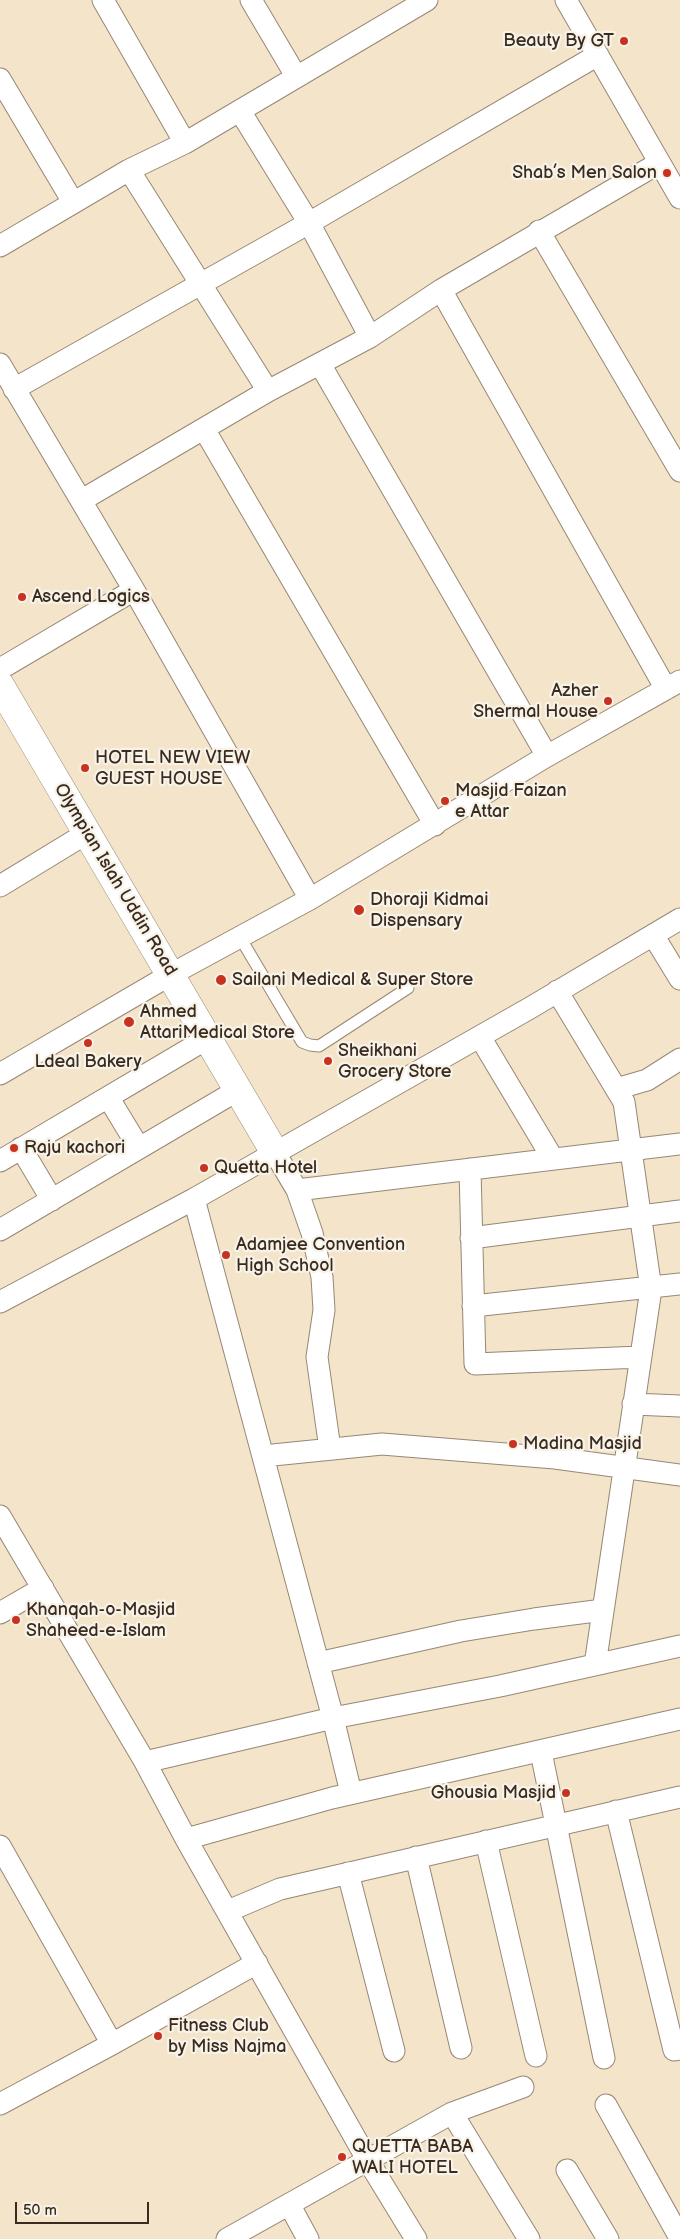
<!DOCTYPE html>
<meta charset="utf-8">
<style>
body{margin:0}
#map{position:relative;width:680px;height:2239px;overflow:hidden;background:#f3e4ca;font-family:"Balsamiq Sans",sans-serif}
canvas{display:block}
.scale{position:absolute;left:15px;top:2202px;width:134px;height:22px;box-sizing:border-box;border:2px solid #3b2a1e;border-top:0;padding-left:6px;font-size:15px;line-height:18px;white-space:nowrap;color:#3b2a1e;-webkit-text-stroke:4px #f7f3e8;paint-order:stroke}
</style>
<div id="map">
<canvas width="680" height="2239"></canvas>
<div class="scale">50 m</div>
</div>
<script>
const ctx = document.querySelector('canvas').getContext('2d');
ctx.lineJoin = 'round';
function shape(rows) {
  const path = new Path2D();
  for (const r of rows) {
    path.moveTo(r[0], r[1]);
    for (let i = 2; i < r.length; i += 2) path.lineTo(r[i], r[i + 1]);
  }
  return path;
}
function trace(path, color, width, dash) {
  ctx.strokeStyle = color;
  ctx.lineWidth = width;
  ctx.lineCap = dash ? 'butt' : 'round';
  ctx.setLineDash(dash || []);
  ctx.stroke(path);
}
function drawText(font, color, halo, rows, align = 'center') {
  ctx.font = font + ' "Balsamiq Sans",sans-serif';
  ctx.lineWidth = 4.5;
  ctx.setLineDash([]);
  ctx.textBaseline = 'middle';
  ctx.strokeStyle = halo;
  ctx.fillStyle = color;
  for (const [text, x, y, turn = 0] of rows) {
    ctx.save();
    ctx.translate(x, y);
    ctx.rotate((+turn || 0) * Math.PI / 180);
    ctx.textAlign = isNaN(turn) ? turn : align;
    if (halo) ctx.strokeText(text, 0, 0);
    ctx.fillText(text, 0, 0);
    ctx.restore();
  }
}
const lane = shape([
 [241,939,302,1042,310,1045,319,1046,408,988]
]);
const street = shape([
 [103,0,185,143],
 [251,0,296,76],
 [566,0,680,198],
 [0,79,73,202],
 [240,111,309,223,370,337],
 [129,170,268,391],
 [539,231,680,471],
 [0,246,129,170,185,143,427,0],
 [441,290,666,689],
 [0,364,134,590,310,899],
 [320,364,547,756],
 [14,389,309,223,598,55],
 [204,429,435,825],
 [82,500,268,391,370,337,441,290,659,163],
 [0,669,134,590],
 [0,886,87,833],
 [653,935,680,979],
 [557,991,624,1102,651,1289,595,1665],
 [480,1037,553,1159],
 [0,1074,170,975,310,899,547,756,680,681],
 [616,1089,647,1080,680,1059],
 [108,1097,139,1148],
 [21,1148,52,1200],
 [275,1153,297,1190,680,1144],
 [0,1161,208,1038],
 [470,1169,475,1364,640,1357],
 [297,1190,312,1233,322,1277,324,1310,317,1357,330,1449],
 [194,1199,333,1718,351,1793],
 [0,1230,238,1090],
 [471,1238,680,1211],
 [0,1302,194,1199,530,1008,680,919],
 [473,1306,680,1284],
 [633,1404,680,1406],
 [263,1456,382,1444,555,1458,680,1475],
 [0,1516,145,1762,186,1839,367,2159,416,2239],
 [0,1613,43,1588],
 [318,1663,461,1631,534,1619,603,1610],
 [541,1752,604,2058],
 [145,1762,333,1718,500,1686,680,1646],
 [616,1811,674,2050,680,2049],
 [186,1839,332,1798,680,1719],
 [486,1841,536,2056],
 [0,1846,112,2044],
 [416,1857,461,2048],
 [348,1873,394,2051],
 [228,1911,280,1889,680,1797],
 [0,2104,112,2044,257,1963],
 [606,2105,680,2238],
 [452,2113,529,2239],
 [567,2170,608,2239],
 [289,2204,308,2239],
 [227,2239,452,2113,523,2087]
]);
const secondary = shape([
 [0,685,275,1153]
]);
const markers = [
 [624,41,5,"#c8321e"],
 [667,173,5,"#c8321e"],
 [22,597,5,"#c8321e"],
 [608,701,5,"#c8321e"],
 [85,768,5,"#c8321e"],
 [445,801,5,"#c8321e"],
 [359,910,6,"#c8321e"],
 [221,980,6,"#c8321e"],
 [129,1022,6,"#c8321e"],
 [88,1043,5,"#c8321e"],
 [328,1061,5,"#c8321e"],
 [14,1148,5,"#c8321e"],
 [204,1168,5,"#c8321e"],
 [226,1255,5,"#c8321e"],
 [513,1444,5,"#c8321e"],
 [16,1620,5,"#c8321e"],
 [566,1793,5,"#c8321e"],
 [158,2036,5,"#c8321e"],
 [342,2157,5,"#c8321e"]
];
const poiNames = [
 ["Beauty By GT",614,41,"right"],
 ["Shab’s Men Salon",657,173,"right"],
 ["Ascend Logics",32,597],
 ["Azher",598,691,"right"],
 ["Shermal House",598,712,"right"],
 ["HOTEL NEW VIEW",95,758],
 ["GUEST HOUSE",95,779],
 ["Masjid Faizan",455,791],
 ["e Attar",455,812],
 ["Dhoraji Kidmai",370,900],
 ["Dispensary",370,921],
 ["Sailani Medical & Super Store",232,980],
 ["Ahmed",140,1012],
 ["AttariMedical Store",140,1033],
 ["Sheikhani",338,1051],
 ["Grocery Store",338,1072],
 ["Ldeal Bakery",88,1062,"center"],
 ["Raju kachori",24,1148],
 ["Quetta Hotel",214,1168],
 ["Adamjee Convention",236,1245],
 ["High School",236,1266],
 ["Madina Masjid",523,1444],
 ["Khanqah-o-Masjid",26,1610],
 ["Shaheed-e-Islam",26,1631],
 ["Ghousia Masjid",556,1793,"right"],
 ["Fitness Club",168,2026],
 ["by Miss Najma",168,2047],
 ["QUETTA BABA",352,2147],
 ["WALI HOTEL",352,2168]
];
const streetNames = [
 ["Olympian Islah Uddin Road",115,880,59]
];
trace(lane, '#978774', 13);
trace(street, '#978774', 23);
trace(secondary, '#978774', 29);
trace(lane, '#fff', 11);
trace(street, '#fff', 21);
trace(secondary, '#fff', 28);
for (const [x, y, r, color] of markers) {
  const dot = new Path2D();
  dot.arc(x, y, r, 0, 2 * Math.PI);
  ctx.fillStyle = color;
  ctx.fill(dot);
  trace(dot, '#f7f3e8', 2);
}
drawText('18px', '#3b2a1e', '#f7f3e8', poiNames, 'left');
drawText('18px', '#3b2a1e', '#f7f3e8', streetNames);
</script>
